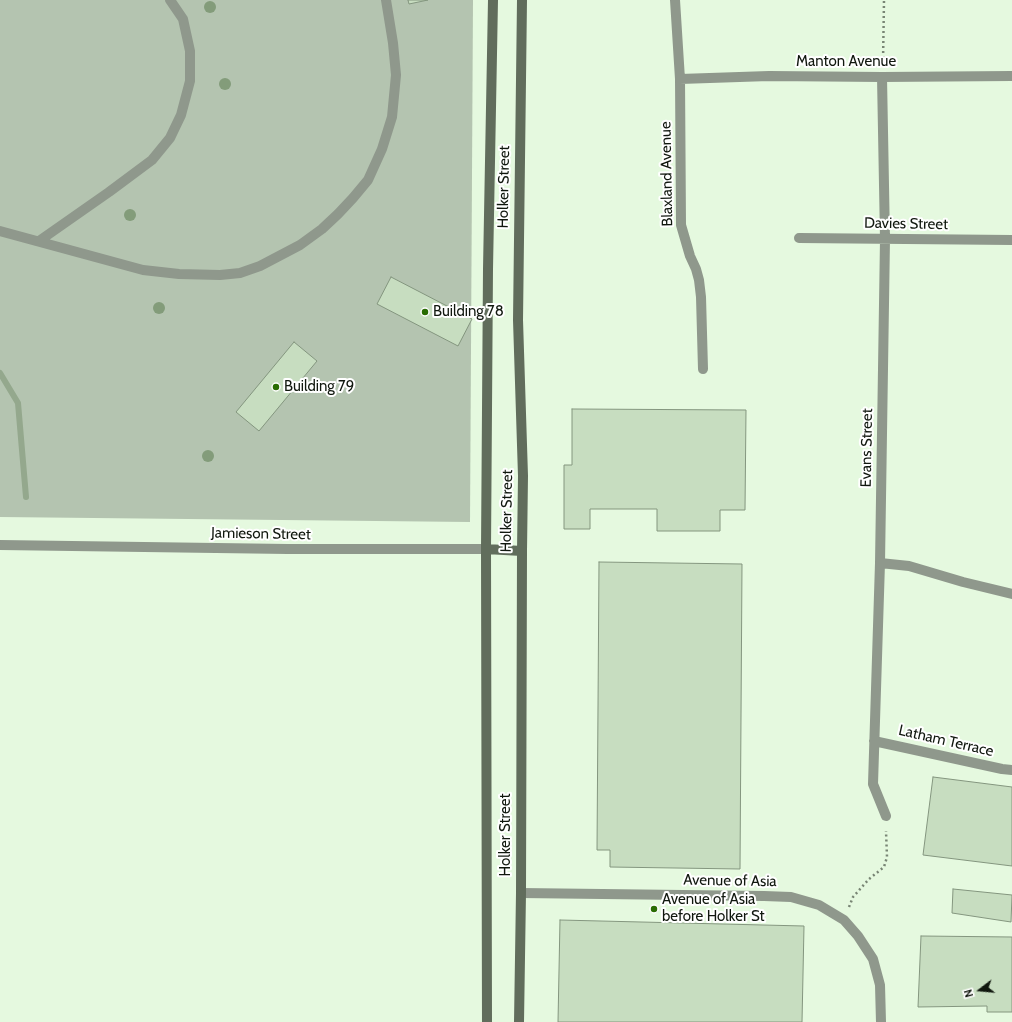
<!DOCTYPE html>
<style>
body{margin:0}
#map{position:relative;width:1012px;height:1022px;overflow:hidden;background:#e5f9df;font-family:Cabin,sans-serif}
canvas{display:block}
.north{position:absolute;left:960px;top:970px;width:40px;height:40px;-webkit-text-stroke:3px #fff;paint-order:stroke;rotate:254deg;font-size:11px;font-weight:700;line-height:16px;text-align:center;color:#10170e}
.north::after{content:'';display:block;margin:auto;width:14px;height:18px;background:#10170e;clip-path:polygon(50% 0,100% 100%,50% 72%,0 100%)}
</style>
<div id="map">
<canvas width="1012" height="1022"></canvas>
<div class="north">N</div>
</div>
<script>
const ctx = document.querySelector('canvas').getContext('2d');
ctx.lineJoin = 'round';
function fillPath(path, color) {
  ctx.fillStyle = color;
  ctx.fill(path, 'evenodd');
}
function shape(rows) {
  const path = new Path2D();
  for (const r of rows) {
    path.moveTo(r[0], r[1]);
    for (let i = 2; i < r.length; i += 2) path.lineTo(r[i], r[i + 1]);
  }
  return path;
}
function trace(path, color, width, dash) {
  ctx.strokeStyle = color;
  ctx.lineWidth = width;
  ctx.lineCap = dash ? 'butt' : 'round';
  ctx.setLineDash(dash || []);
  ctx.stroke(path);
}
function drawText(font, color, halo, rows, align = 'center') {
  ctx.font = font + ' Cabin,sans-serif';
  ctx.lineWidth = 4;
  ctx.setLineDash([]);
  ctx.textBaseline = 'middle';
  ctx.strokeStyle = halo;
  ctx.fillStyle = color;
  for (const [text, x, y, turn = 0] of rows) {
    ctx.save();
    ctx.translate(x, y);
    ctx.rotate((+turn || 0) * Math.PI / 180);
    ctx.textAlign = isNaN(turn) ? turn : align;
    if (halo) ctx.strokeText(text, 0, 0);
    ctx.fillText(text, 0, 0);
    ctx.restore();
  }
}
const green = shape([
 [0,0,473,0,470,522,0,517]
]);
const stream = shape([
 [0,373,18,403,26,497]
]);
const building = shape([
 [408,0,428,0,409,4,408,0],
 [391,277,472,319,458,346,377,304,391,277],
 [294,342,317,361,259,431,236,412,294,342],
 [572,409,746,410,745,510,720,510,720,531,657,531,657,509,590,509,590,529,564,529,564,465,572,465,572,409],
 [599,562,742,564,740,869,610,867,610,850,597,850,599,562],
 [933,777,1012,787,1012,866,923,855,933,777],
 [953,889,1012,895,1011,922,952,913,953,889],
 [560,920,804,926,802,1022,558,1022,560,920],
 [921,936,1012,937,1012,1012,987,1012,987,1006,918,1007,921,936]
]);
const path = shape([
 [883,63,884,0],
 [849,907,853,897,869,879,884,867,887,857,886,831]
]);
const lane = shape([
 [0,231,143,270,179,274,220,275,240,273,260,266,300,245,322,229,338,214,353,198,368,180,382,149,392,117,396,75,393,43,386,0],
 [39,241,109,192,152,160,170,138,181,115,190,81,190,51,183,19,170,0]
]);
const street = shape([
 [675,0,680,79,681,225,690,256,696,269,699,280,701,297,703,369],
 [882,77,885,239,880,563,873,784,886,816],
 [680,79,769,76,882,77,1012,76],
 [799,238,1012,240],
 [0,545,288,549,486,549],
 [880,563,909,566,963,582,1012,594],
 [874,741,1002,769,1012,770],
 [521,893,764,896,791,897,819,905,844,920,858,936,873,959,880,985,881,1022]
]);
const secondary = shape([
 [486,549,522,551],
 [487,1022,486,549,488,269,493,0],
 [519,1022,521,893,522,551,523,476,518,320,522,0]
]);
const trees = [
 [210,7],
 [225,84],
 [130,215],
 [159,308],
 [208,456]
];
const markers = [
 [425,312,4,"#296c03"],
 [276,387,4,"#296c03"],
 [654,909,4,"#296c03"]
];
const streetNames = [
 ["Manton Avenue",846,62],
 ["Blaxland Avenue",667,174,-91],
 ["Holker Street",504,187,-89],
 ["Davies Street",906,224,1],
 ["Evans Street",867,448,-89],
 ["Holker Street",507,511,-89],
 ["Jamieson Street",261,534,1],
 ["Latham Terrace",946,741,13],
 ["Holker Street",506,835,-90],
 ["Avenue of Asia",730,881,1]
];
const poiNames = [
 ["Building 78",433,312],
 ["Building 79",284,387],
 ["Avenue of Asia",662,900],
 ["before Holker St",662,917]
];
fillPath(green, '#b4c4b0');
trace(stream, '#94a88d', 6);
fillPath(building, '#c7ddc0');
trace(building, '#84967f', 1);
trace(path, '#788574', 2.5, [2, 3]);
trace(lane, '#8f988c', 10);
trace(street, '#8f988c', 10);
trace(secondary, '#616d5c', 10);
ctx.fillStyle = '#839c7a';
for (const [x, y] of trees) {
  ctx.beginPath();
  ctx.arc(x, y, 6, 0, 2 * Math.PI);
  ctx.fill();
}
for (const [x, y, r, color] of markers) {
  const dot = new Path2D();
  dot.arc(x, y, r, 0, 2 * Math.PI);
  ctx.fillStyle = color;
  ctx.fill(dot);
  trace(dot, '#fff', 1.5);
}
drawText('15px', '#10170e', '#fff', streetNames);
drawText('15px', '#10170e', '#fff', poiNames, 'left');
</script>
